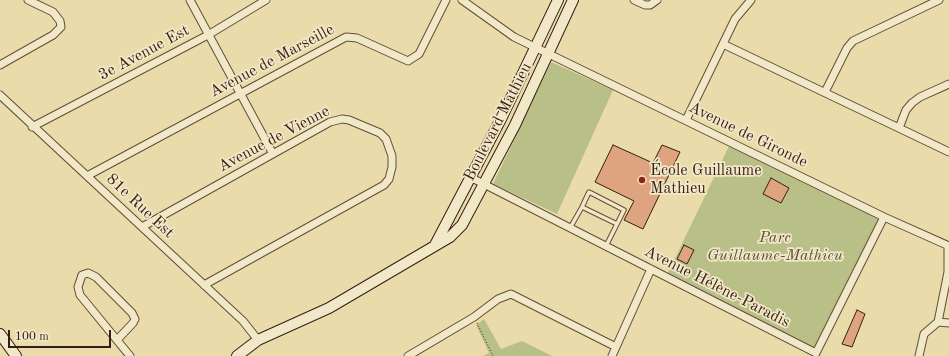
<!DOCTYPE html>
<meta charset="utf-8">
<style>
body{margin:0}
#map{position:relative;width:949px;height:356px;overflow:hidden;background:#e9dbaa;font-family:"Old Standard TT",serif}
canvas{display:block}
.scale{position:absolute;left:8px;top:330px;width:103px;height:18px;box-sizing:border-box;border:2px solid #381d13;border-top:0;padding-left:5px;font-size:12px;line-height:14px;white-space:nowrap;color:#381d13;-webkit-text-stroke:3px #f1e8c8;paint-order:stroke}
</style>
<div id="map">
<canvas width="949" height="356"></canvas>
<div class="scale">100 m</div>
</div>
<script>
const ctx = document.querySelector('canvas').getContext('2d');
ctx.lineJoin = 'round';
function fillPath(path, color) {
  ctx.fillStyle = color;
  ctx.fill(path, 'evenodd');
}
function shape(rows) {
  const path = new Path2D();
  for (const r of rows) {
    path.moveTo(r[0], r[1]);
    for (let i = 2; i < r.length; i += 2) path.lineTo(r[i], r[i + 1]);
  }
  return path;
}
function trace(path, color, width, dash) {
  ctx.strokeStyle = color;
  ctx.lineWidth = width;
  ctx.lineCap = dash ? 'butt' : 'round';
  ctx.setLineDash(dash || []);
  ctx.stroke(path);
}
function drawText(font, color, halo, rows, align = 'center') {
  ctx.font = font + ' "Old Standard TT",serif';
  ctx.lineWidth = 3.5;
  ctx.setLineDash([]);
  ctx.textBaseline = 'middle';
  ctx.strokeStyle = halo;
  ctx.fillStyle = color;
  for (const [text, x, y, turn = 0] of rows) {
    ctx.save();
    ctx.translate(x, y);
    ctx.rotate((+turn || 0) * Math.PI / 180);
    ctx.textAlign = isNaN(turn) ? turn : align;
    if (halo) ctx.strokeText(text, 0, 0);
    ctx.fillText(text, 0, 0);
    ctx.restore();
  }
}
const green = shape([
 [551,62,613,90,557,214,493,184],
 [731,142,884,217,816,353,666,277],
 [484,319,501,349,522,341,552,356,483,356,489,353,476,325]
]);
const building = shape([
 [613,145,653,163,662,145,680,152,643,229,624,220,634,201,595,182,613,145],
 [771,178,789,188,781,203,763,194,771,178],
 [684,245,694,250,687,264,677,259,684,245],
 [857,310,865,314,852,347,842,344,857,310]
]);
const path = shape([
 [477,323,493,356]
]);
const lane = shape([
 [582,207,589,192,624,210,617,224],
 [570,228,582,207,617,224,606,246]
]);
const street = shape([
 [190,0,273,154],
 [462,0,514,37,884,217,949,246],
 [634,0,645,5,650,5,657,0],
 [723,44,949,152],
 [0,65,53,35,61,27,60,21,53,12,28,0],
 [825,92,847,48,853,41,939,0],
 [0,95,243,321,258,340],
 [686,120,735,19,751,0],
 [32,127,208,35,266,0],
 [899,128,906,110,912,103,920,97,949,84],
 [87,176,346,37,357,38,408,61,419,54,446,0],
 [470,177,816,353,884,217],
 [142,227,330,122,342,119,349,120,380,133,386,139,392,156,392,167,389,179,384,185,204,285],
 [948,246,948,272,938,322,949,323],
 [117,340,133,323,135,319,132,313,96,277,88,273,82,275,78,287,80,295,130,356],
 [408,356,474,317,498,299,511,294,616,347],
 [612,356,651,269],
 [919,356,924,334,938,322]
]);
const secondary = shape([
 [435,245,501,119,558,0],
 [0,334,16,356],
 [237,356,258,340,329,308,450,237,462,225,515,125,573,0]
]);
const markers = [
 [642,180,4,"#8f2418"]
];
const streetNames = [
 ["3e Avenue Est",144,53,-28],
 ["Avenue de Marseille",272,61,-28],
 ["Boulevard Mathieu",498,122,-63],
 ["Avenue de Gironde",748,135,26],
 ["Avenue de Vienne",274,139,-28],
 ["81e Rue Est",140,206,43],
 ["Avenue Hélène-Paradis",717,287,27]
];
const poiNames = [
 ["École Guillaume",650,171],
 ["Mathieu",650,189]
];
const parkNames = [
 ["Parc",775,238],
 ["Guillaume-Mathieu",775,256]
];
fillPath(green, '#b8c088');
fillPath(building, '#dea480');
trace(building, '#381d13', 1);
trace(lane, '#644c39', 5.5);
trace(street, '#644c39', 9);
trace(secondary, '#381d13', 12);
trace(path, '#381d13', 1, [1, 2]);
trace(lane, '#f1e8c8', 3.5);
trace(street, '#f1e8c8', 7);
trace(secondary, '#f1e8c8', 10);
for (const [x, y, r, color] of markers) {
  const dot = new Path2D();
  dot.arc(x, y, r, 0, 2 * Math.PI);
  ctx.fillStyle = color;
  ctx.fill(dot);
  trace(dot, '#f1e8c8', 1.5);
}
drawText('16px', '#381d13', '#f1e8c8', streetNames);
drawText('16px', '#381d13', '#f1e8c8', poiNames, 'left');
drawText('italic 16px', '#5e4e36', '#f1e8c8', parkNames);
</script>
